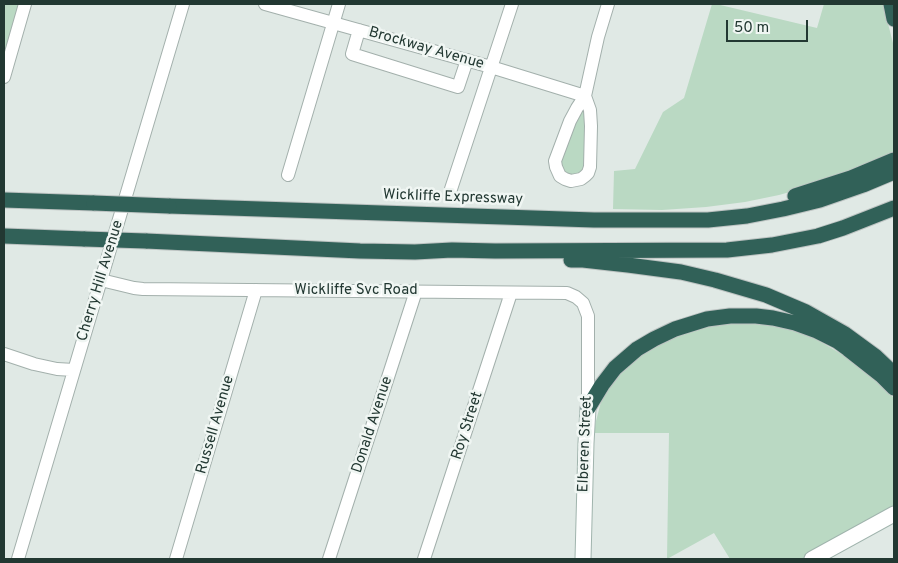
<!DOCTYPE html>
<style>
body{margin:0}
#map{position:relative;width:898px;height:563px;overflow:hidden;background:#e0e9e5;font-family:Overpass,sans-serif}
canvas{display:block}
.frame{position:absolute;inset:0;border:5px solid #223832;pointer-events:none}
.scale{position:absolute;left:726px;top:20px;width:82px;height:22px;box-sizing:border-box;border:2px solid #223832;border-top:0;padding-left:6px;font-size:15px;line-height:18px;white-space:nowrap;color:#223832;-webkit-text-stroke:4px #f0f6f3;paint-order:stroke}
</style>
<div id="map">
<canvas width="898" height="563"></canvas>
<div class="frame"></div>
<div class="scale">50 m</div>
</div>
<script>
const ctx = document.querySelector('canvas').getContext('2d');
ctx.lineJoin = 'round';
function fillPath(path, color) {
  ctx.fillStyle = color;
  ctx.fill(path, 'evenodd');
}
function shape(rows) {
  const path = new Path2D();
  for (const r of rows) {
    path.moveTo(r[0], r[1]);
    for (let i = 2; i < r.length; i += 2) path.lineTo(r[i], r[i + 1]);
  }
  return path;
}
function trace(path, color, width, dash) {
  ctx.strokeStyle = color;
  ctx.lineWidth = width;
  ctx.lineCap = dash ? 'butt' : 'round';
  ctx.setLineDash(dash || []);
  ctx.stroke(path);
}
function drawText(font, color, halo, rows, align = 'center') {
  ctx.font = font + ' Overpass,sans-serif';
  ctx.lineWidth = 5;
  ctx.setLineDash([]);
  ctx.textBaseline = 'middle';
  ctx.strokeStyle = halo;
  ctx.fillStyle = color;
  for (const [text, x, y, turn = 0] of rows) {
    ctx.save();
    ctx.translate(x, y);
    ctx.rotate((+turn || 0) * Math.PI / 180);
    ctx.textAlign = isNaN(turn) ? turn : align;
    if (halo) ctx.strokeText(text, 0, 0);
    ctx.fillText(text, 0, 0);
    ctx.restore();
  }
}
const green = shape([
 [4,4,25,4,4,77],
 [712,4,716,4,817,28,824,4,883,4,894,47,894,152,879,160,815,185,779,195,745,202,706,207,662,210,613,209,614,171,635,169,663,112,684,98],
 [585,96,590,167,581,179,557,171],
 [756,322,791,328,813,337,851,360,875,379,894,398,894,514,812,559,730,559,714,533,667,559,669,433,594,433,596,421,602,398,608,389,620,373,635,358,668,339,718,323]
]);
const street = shape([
 [265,4,491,67,585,96],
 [359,30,352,54,458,87,467,60],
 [4,77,25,4],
 [585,96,590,110,591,126,590,167,588,173,585,176,581,179,571,181,565,179,560,176,556,167,555,161,570,121,577,108,585,96,598,37,608,4],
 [288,175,339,4],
 [451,189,512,4],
 [101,280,134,288,143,289,567,293,576,297,583,303,588,316,588,408],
 [4,354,34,364,57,369,74,370],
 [18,559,183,4],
 [176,559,256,290],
 [329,559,416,291],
 [424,559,511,293]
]);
const secondary = shape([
 [583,559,586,443,588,408],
 [812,559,894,514]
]);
const highway = shape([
 [891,4,894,19],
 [795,196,851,178,894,160],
 [4,200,94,203],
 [169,206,594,220,708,220,747,216,783,209,820,200,863,185,894,172],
 [4,236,85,239],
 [146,241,360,251,415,252,452,250,495,251,727,250,772,245,818,236,843,228,894,208],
 [571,260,583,260,628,265,681,272,715,280,766,295,806,312,845,334,875,356,894,374],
 [588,408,602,385,615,368,637,349,654,339,675,329,707,319,730,316,756,316,773,318,795,323,817,331,837,341,848,349,881,375,894,388]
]);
const highwayBridge = shape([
 [94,203,169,206],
 [85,239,146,241]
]);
const streetNames = [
 ["Brockway Avenue",426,49,16],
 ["Wickliffe Expressway",453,198,2],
 ["Cherry Hill Avenue",101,281,-73],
 ["Wickliffe Svc Road",356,291],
 ["Russell Avenue",216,425,-74],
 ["Donald Avenue",373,425,-72],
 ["Roy Street",468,426,-72],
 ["Elberen Street",586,444,-88]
];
fillPath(green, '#bad9c3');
trace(street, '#a3b0ac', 14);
trace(secondary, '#a0b4ad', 17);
trace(highway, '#bdc3c2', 17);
trace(street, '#fff', 12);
trace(secondary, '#fff', 15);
trace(highway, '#316158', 15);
trace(highwayBridge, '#bdc3c2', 17, []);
trace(highwayBridge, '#316158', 15);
drawText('15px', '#223832', '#f0f6f3', streetNames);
</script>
